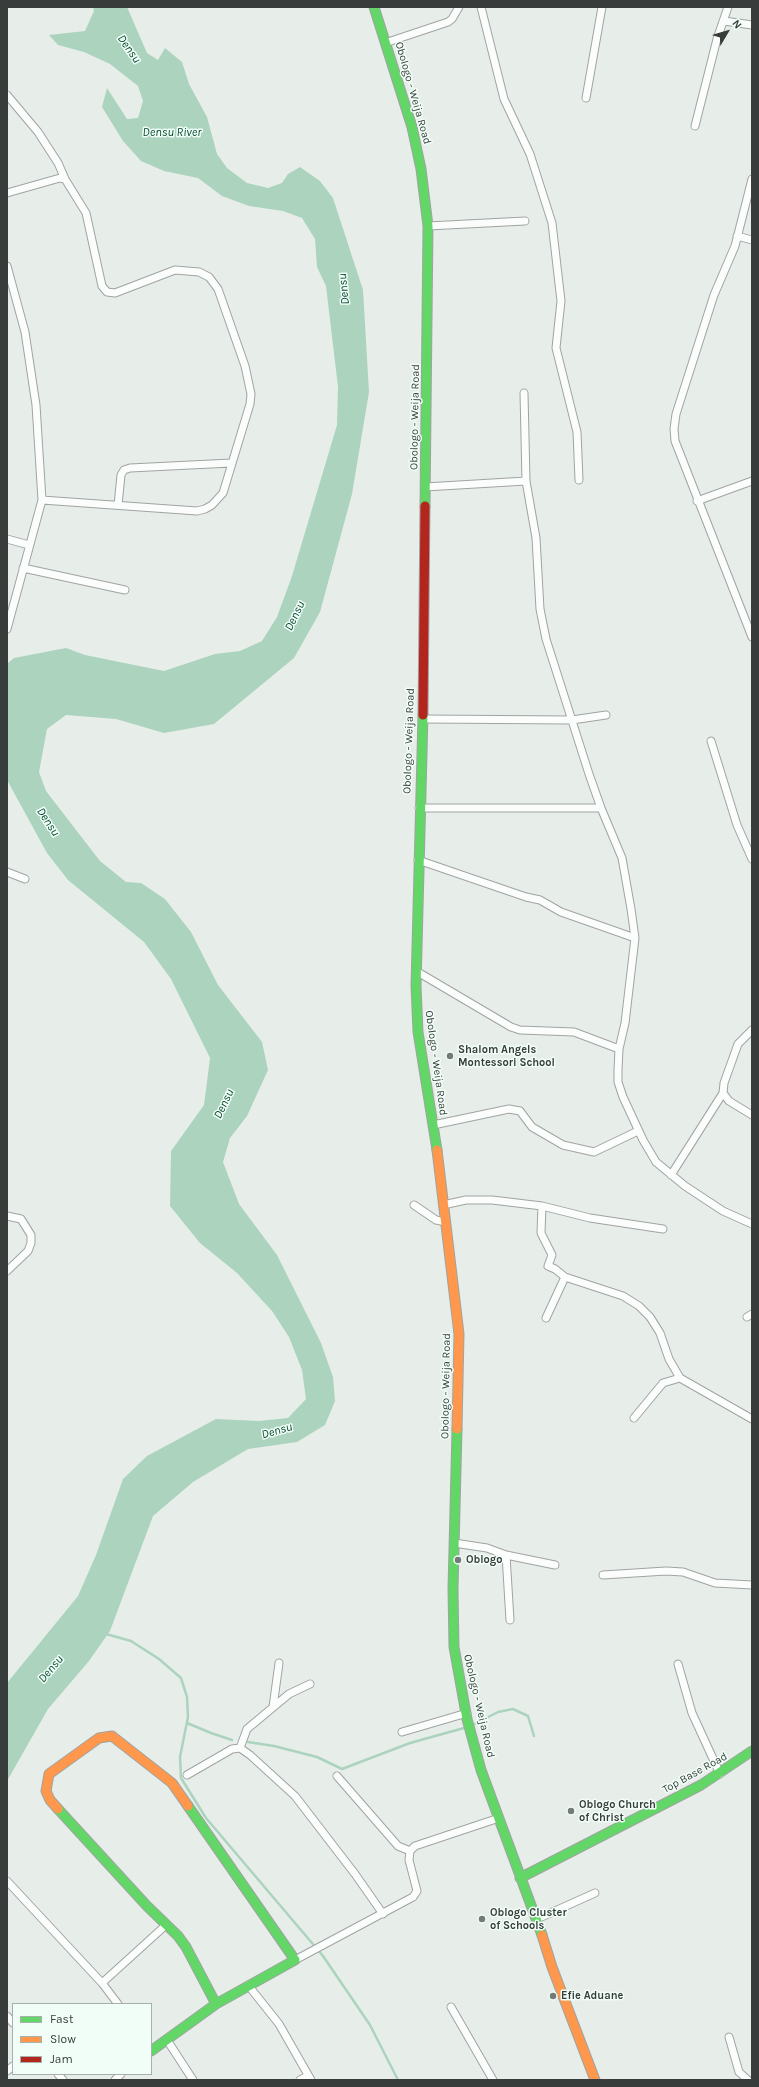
<!DOCTYPE html>
<style>
body{margin:0}
#map{position:relative;width:759px;height:2087px;overflow:hidden;background:#e7eeea;font-family:Karla,sans-serif}
canvas{display:block}
.frame{position:absolute;inset:0;border:8px solid #383d3b;pointer-events:none}
.legend{position:absolute;left:12px;top:2003px;width:140px;height:72px;box-sizing:border-box;background:#f1fef7;border:1px solid #a7b1ac;margin:0;padding:5px 7px;list-style:none;font-size:12px;color:#383d3b}
.legend li{display:flex;align-items:center;gap:8px;height:20px}
.legend b{width:20px;border:1px solid #a7b1ac}
.north{position:absolute;left:707px;top:12px;width:40px;height:40px;-webkit-text-stroke:3px #f1fef7;paint-order:stroke;rotate:52deg;font-size:11px;font-weight:700;line-height:16px;text-align:center;color:#383d3b}
.north::after{content:'';display:block;margin:auto;width:14px;height:18px;background:#383d3b;clip-path:polygon(50% 0,100% 100%,50% 72%,0 100%)}
</style>
<div id="map">
<canvas width="759" height="2087"></canvas>
<div class="frame"></div>
<ul class="legend">
<li><b style="height:5px;background:#63d668"></b>Fast</li>
<li><b style="height:5px;background:#ff974d"></b>Slow</li>
<li><b style="height:5px;background:#b3261e"></b>Jam</li>
</ul>
<div class="north">N</div>
</div>
<script>
const ctx = document.querySelector('canvas').getContext('2d');
ctx.lineJoin = 'round';
function fillPath(path, color) {
  ctx.fillStyle = color;
  ctx.fill(path, 'evenodd');
}
function shape(rows) {
  const path = new Path2D();
  for (const r of rows) {
    path.moveTo(r[0], r[1]);
    for (let i = 2; i < r.length; i += 2) path.lineTo(r[i], r[i + 1]);
  }
  return path;
}
function trace(path, color, width, dash) {
  ctx.strokeStyle = color;
  ctx.lineWidth = width;
  ctx.lineCap = dash ? 'butt' : 'round';
  ctx.setLineDash(dash || []);
  ctx.stroke(path);
}
function drawText(font, color, halo, rows, align = 'center') {
  ctx.font = font + ' Karla,sans-serif';
  ctx.lineWidth = 3;
  ctx.setLineDash([]);
  ctx.textBaseline = 'middle';
  ctx.strokeStyle = halo;
  ctx.fillStyle = color;
  for (const [text, x, y, turn = 0] of rows) {
    ctx.save();
    ctx.translate(x, y);
    ctx.rotate((+turn || 0) * Math.PI / 180);
    ctx.textAlign = isNaN(turn) ? turn : align;
    if (halo) ctx.strokeText(text, 0, 0);
    ctx.fillText(text, 0, 0);
    ctx.restore();
  }
}
const water = shape([
 [93,7,127,7,147,53,158,60,165,48,182,62,189,84,207,117,217,154,227,168,247,183,268,188,282,183,288,174,300,167,320,181,333,198,363,290,369,392,352,494,320,612,294,658,214,724,164,733,116,719,66,715,47,729,39,772,46,791,100,861,126,882,141,883,165,899,191,932,218,985,262,1042,268,1070,247,1116,230,1138,223,1162,239,1204,277,1255,321,1343,333,1377,335,1401,325,1425,297,1442,248,1449,193,1482,153,1516,110,1631,89,1661,48,1709,7,1781,7,1683,78,1596,96,1555,123,1479,147,1456,216,1419,259,1421,288,1418,306,1399,302,1370,289,1337,272,1311,237,1273,200,1243,170,1206,171,1151,204,1105,210,1058,171,979,144,942,68,880,47,853,7,780,7,664,14,658,66,648,85,655,164,671,215,654,240,651,262,641,277,617,292,576,337,425,338,387,326,286,317,267,315,239,302,218,283,211,249,206,222,196,198,178,164,171,141,161,123,141,102,107,107,88,127,119,138,118,143,101,138,86,110,64,84,52,58,45,49,35,85,31,94,11]
]);
const stream = shape([
 [106,1634,131,1641,159,1659,181,1678,187,1697,188,1717,180,1757,181,1778,206,1818,323,1956,370,2025,398,2080],
 [187,1723,211,1733,232,1740],
 [475,1724,498,1712,513,1709,528,1716,534,1736],
 [248,1742,274,1746,317,1757,342,1769,410,1743,464,1728]
]);
const street = shape([
 [481,7,504,99,530,154,552,223,561,301,556,348,577,432,579,480],
 [724,21,752,25],
 [385,43,448,22,452,19,459,7],
 [7,95,38,132,58,163,65,179],
 [586,98,602,7],
 [695,126,717,39,728,7],
 [752,179,735,246,714,295,676,414,674,429,675,441,752,637],
 [7,193,60,178,65,179,86,213,102,286,107,292,115,293,175,270,199,272,209,277,218,289,245,366,251,394,250,404,223,493,212,505,205,509,197,511,42,500],
 [428,226,525,221],
 [737,236,752,240],
 [7,266,25,332,36,405,42,500,7,629],
 [526,481,536,538,540,609,546,639,589,774,601,808,622,858,631,909,635,938,625,1023,619,1049,618,1070,618,1082,623,1097,643,1140,656,1162,685,1186,723,1211,752,1224],
 [425,487,526,481,524,393],
 [697,501,752,481],
 [118,505,121,475,124,470,130,468,231,463],
 [7,539,29,545],
 [23,568,125,590],
 [423,719,572,720,606,715],
 [711,741,737,825,752,859],
 [419,808,601,808],
 [418,860,526,897,540,900,561,912,635,938],
 [7,872,25,879],
 [416,971,511,1027,520,1030,574,1032,619,1049],
 [752,1030,738,1044,724,1083,723,1093,729,1101,752,1115],
 [433,1125,509,1109,520,1111,532,1127,563,1145,594,1152,638,1131],
 [671,1175,723,1093],
 [414,1205,436,1220,446,1222],
 [443,1205,466,1200,492,1200,542,1206,590,1218,663,1229],
 [542,1206,541,1233,552,1255,548,1266,555,1269,565,1277,623,1296,639,1306,650,1317,660,1333,669,1359,680,1378,752,1419],
 [7,1216,21,1219,31,1235,31,1243,28,1251,7,1271],
 [747,1317,752,1314],
 [546,1318,565,1277],
 [634,1418,663,1383,680,1378],
 [454,1543,487,1548,506,1555,555,1565],
 [506,1555,510,1620],
 [603,1575,666,1571,683,1572,715,1583,752,1585],
 [678,1664,692,1713,720,1774],
 [273,1707,279,1663],
 [402,1732,467,1713],
 [240,1748,247,1729,289,1694,310,1684],
 [187,1775,232,1749,240,1748,250,1755,295,1796,355,1874,383,1914],
 [337,1776,398,1846,410,1851],
 [7,1881,102,1983,118,2004],
 [537,1919,595,1893],
 [295,1960,413,1897,417,1891,409,1860,410,1851,415,1846,499,1818],
 [102,1983,166,1925],
 [248,1985,279,2024,311,2080],
 [451,2007,493,2080],
 [7,2016,13,2023],
 [729,2037,739,2072,748,2080],
 [167,2040,193,2080],
 [7,2071,13,2066],
 [58,2074,63,2080],
 [115,2080,121,2074],
 [300,2080,308,2076]
]);
const fast = shape([
 [374,7,412,127,421,169,428,226,425,506],
 [423,715,416,986,418,1032,437,1150],
 [457,1429,453,1589,454,1647,467,1719,481,1770,542,1935],
 [58,1809,147,1906,178,1936,186,1947,216,2004],
 [520,1878,701,1785,752,1751],
 [151,2051,216,2004,295,1960,188,1806]
]);
const slow = shape([
 [437,1150,459,1334,457,1429],
 [58,1809,50,1800,46,1791,49,1774,99,1738,112,1736,172,1783,188,1806],
 [542,1935,552,1967,595,2080]
]);
const jam = shape([
 [423,715,425,506]
]);
const markers = [
 [450,1056,4,"#757b78"],
 [458,1560,4,"#757b78"],
 [571,1811,4,"#757b78"],
 [482,1919,4,"#757b78"],
 [553,1996,4,"#757b78"]
];
const streetNames = [
 ["Obologo - Weija Road",413,93,74],
 ["Obologo - Weija Road",415,417,-89],
 ["Obologo - Weija Road",409,741,-88],
 ["Obologo - Weija Road",436,1063,82],
 ["Obologo - Weija Road",446,1386,-89],
 ["Obologo - Weija Road",479,1706,77],
 ["Top Base Road",695,1773,-29]
];
const poiNames = [
 ["Shalom Angels",458,1050],
 ["Montessori School",458,1063],
 ["Oblogo",466,1560],
 ["Oblogo Church",579,1805],
 ["of Christ",579,1818],
 ["Oblogo Cluster",490,1913],
 ["of Schools",490,1926],
 ["Efie Aduane",561,1996]
];
const waterNames = [
 ["Densu",129,49,55],
 ["Densu River",172,133],
 ["Densu",344,289,-96],
 ["Densu",295,616,-64],
 ["Densu",48,822,57],
 ["Densu",224,1104,-64],
 ["Densu",277,1431,-16],
 ["Densu",51,1669,-50]
];
fillPath(water, '#acd3be');
trace(stream, '#acd3be', 2.5);
trace(street, '#a0a4a1', 9);
trace(fast, '#a0a4a1', 11);
trace(slow, '#a0a4a1', 11);
trace(jam, '#a0a4a1', 11);
trace(street, '#fbfcfc', 7);
trace(fast, '#63d668', 9);
trace(slow, '#ff974d', 9);
trace(jam, '#b3261e', 9);
for (const [x, y, r, color] of markers) {
  const dot = new Path2D();
  dot.arc(x, y, r, 0, 2 * Math.PI);
  ctx.fillStyle = color;
  ctx.fill(dot);
  trace(dot, '#f1fef7', 1.5);
}
drawText('11px', '#383d3b', '#f1fef7', streetNames);
drawText('bold 11px', '#383d3b', '#f1fef7', poiNames, 'left');
drawText('italic 12px', '#044a30', '#f1fef7', waterNames);
</script>
